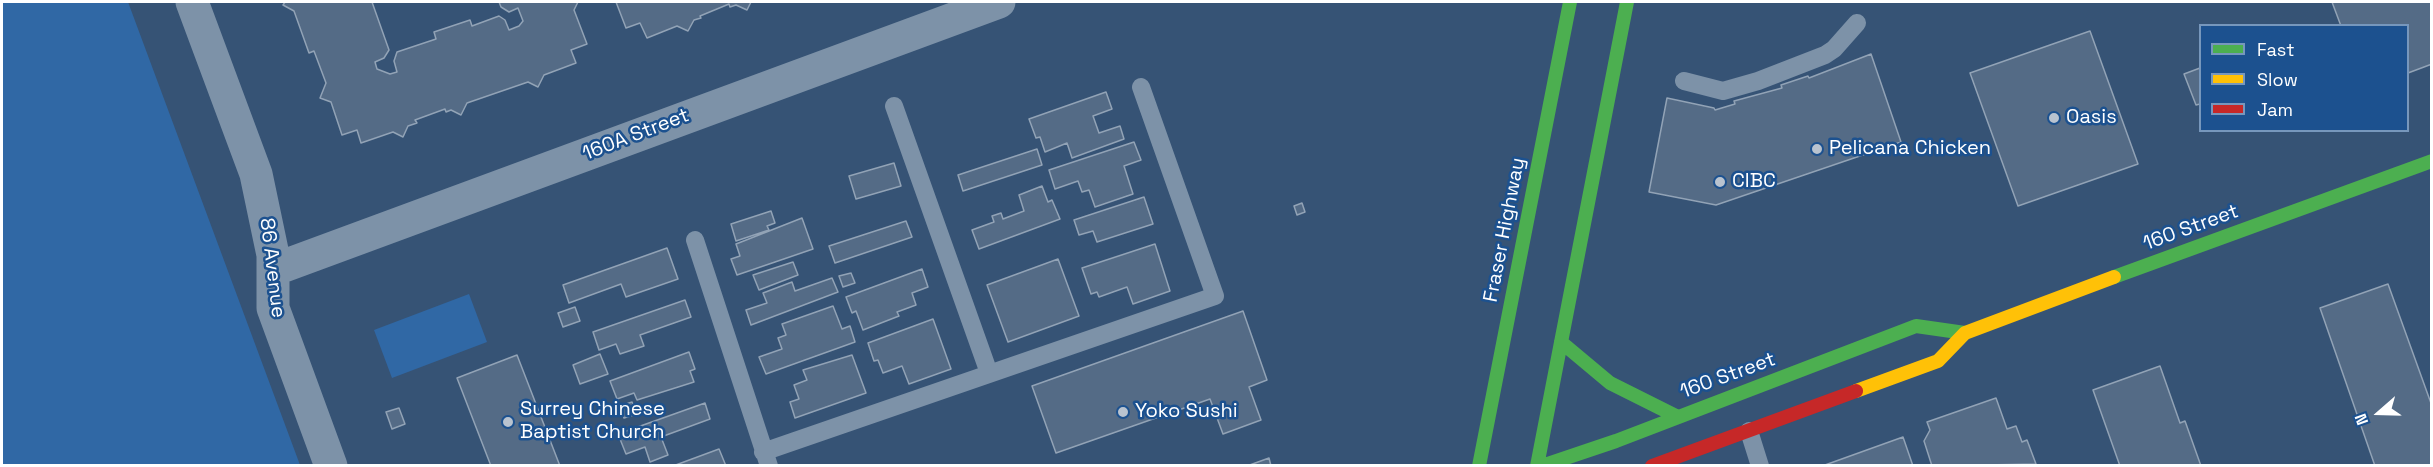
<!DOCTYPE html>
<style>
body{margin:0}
#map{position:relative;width:2433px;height:467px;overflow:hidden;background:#365375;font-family:"Space Grotesk",sans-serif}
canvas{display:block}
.frame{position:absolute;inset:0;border:3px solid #fff;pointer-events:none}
.legend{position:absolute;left:2199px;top:24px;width:210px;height:108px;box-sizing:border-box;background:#1c518f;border:2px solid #7797bc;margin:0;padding:8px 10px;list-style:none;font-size:18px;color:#fff}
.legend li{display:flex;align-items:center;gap:12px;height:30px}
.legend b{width:30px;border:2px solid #7797bc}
.north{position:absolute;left:2349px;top:383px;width:60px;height:60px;-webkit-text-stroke:4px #1c518f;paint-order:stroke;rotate:250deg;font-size:16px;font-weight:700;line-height:24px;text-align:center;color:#fff}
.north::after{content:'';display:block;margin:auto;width:21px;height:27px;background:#fff;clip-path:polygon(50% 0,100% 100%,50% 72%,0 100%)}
</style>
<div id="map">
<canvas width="2433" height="467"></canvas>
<div class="frame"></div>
<ul class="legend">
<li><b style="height:8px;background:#4caf50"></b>Fast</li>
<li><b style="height:8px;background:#ffc107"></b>Slow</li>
<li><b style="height:8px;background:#c62828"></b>Jam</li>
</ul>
<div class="north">N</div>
</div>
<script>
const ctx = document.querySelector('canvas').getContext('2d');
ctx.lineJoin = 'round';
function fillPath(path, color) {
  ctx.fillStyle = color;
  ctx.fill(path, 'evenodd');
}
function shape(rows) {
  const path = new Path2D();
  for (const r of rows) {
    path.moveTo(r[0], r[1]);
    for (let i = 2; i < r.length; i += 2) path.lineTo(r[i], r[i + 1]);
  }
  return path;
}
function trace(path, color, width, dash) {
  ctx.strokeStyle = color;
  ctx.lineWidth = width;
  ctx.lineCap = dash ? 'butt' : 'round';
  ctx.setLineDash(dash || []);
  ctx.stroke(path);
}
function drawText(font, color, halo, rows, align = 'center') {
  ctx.font = font + ' "Space Grotesk",sans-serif';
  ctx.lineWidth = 5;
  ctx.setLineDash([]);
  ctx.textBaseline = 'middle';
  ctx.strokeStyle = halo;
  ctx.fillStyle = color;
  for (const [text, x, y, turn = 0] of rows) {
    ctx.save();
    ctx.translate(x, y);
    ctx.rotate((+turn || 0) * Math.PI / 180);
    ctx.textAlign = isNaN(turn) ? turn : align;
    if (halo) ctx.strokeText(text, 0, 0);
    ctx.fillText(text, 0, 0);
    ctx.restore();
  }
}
const green = shape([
 [2,2,128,2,300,465,2,465],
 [469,294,487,342,392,378,374,330]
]);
const building = shape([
 [285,2,372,2,389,50,384,58,375,62,377,69,390,74,397,72,394,61,397,52,436,39,434,32,470,20,472,26,499,16,505,20,509,30,519,26,523,21,518,8,509,12,501,7,499,2,578,2,574,10,587,44,571,50,576,63,544,75,538,87,528,82,467,103,461,115,451,110,446,112,445,109,415,120,417,123,408,126,403,137,393,132,361,143,357,130,342,135,331,102,320,98,326,83,314,51,309,53,294,11,283,5,285,2],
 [616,2,751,2,747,10,736,5,730,7,729,4,700,16,701,18,694,20,688,31,677,26,647,38,640,23,626,28,616,2],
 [2332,2,2432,2,2432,64,2408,73,2408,26,2341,26,2332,2],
 [2090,31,2138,164,2018,206,1970,73,2090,31],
 [1871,54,1901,142,1716,205,1649,192,1667,98,1714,108,1715,110,1735,104,1734,101,1782,88,1781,85,1808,76,1809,78,1871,54],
 [2200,68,2200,104,2196,105,2184,74,2200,68],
 [1106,92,1112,109,1093,116,1099,133,1120,126,1124,139,1072,158,1067,143,1045,152,1040,137,1036,138,1029,119,1106,92],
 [1134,142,1141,160,1124,166,1133,194,1095,207,1089,190,1082,192,1078,181,1055,189,1049,170,1134,142],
 [1037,149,1042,165,963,191,958,175,1037,149],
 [894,163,901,186,856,199,849,176,894,163],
 [1042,186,1048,202,1052,200,1060,219,979,249,972,230,994,222,992,216,1001,213,1003,219,1024,211,1019,195,1042,186],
 [1144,197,1153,224,1097,242,1093,231,1079,235,1074,220,1144,197],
 [1302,203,1305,212,1297,215,1294,206,1302,203],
 [771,211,775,223,767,226,769,230,736,241,731,224,771,211],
 [802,218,813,249,737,275,731,259,740,256,736,244,802,218],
 [906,221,912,237,835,263,829,246,906,221],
 [1155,244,1170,291,1133,304,1127,287,1099,297,1097,292,1091,294,1082,268,1155,244],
 [667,248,678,279,626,297,621,284,569,303,563,285,667,248],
 [1058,259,1079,316,1008,342,987,285,1058,259],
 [793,262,798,275,759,290,753,275,793,262],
 [922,269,928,287,912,293,916,305,897,312,899,316,863,330,856,311,852,313,846,297,922,269],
 [851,273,855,283,843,287,839,276,851,273],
 [832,278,838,292,751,325,746,310,767,303,763,293,792,282,795,291,832,278],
 [2388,284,2432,406,2432,466,2375,466,2320,308,2388,284],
 [685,300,691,317,640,335,644,346,620,354,616,344,599,350,593,332,685,300],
 [833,306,842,329,850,326,855,342,766,374,759,357,782,349,778,338,786,335,782,324,833,306],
 [575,307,580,321,563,327,558,313,575,307],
 [1243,311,1267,380,1249,387,1261,420,1223,434,1210,399,1056,453,1032,386,1243,311],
 [933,319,951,369,909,384,902,366,883,373,878,360,874,361,868,343,933,319],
 [689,352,695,369,690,371,694,382,637,400,634,393,617,399,610,381,689,352],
 [600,354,608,374,580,384,573,365,600,354],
 [517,355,560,466,491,466,457,378,517,355],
 [852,355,866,393,795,418,790,402,799,399,794,385,807,380,803,370,852,355],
 [2160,366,2180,423,2185,421,2201,466,2120,466,2093,390,2160,366],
 [1996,398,2007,429,2016,426,2022,442,2027,440,2036,464,1932,466,1924,441,1930,430,1927,422,1996,398],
 [632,402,637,414,624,418,620,406,632,402],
 [705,403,710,419,661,437,668,455,650,462,645,447,626,454,618,434,705,403],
 [399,408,405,424,392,429,386,412,399,408],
 [1903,437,1913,466,1826,466,1825,465,1903,437],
 [719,449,726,466,673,466,719,449],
 [1269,458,1271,466,1247,466,1269,458]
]);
const lane = shape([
 [1684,81,1723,91,1758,81,1825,55,1834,49,1857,23],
 [894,106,989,373],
 [695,240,769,466],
 [1749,431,1760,466],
 [763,452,1215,296,1141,87]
]);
const street = shape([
 [192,2,256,174,273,255,273,308,331,466],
 [273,270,999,2]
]);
const fast = shape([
 [2114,277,2432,161],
 [1561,342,1610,383,1676,416],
 [1479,466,1570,2],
 [1537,466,1627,2],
 [1542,466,1616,441,1916,326,1965,333]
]);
const slow = shape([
 [1856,391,1938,361,1965,333,2114,277]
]);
const jam = shape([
 [1652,466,1856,391]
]);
const markers = [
 [2054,118,6,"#b9c3cf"],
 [1817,149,6,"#b9c3cf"],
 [1720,182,6,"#b9c3cf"],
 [1123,412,6,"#b9c3cf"],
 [508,422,6,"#b9c3cf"]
];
const poiNames = [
 ["Oasis",2066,118],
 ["Pelicana Chicken",1829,149],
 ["CIBC",1732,182],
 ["Surrey Chinese",520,410],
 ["Baptist Church",520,433],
 ["Yoko Sushi",1135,412]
];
const streetNames = [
 ["160A Street",636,135,-21],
 ["160 Street",2191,228,-20],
 ["Fraser Highway",1505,230,-79],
 ["86 Avenue",272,268,83],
 ["160 Street",1728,376,-20]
];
fillPath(green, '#3068a5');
fillPath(building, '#546b86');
trace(building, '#92a3b6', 1.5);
trace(lane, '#7d92a8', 18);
trace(street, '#7d92a8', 33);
trace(fast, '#4caf50', 14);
trace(slow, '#ffc107', 14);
trace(jam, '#c62828', 14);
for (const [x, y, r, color] of markers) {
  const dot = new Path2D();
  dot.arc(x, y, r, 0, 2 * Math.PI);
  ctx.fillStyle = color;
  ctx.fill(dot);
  trace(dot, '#1c518f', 2);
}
drawText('20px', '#fff', '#1c518f', poiNames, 'left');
drawText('20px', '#fff', '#1c518f', streetNames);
</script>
